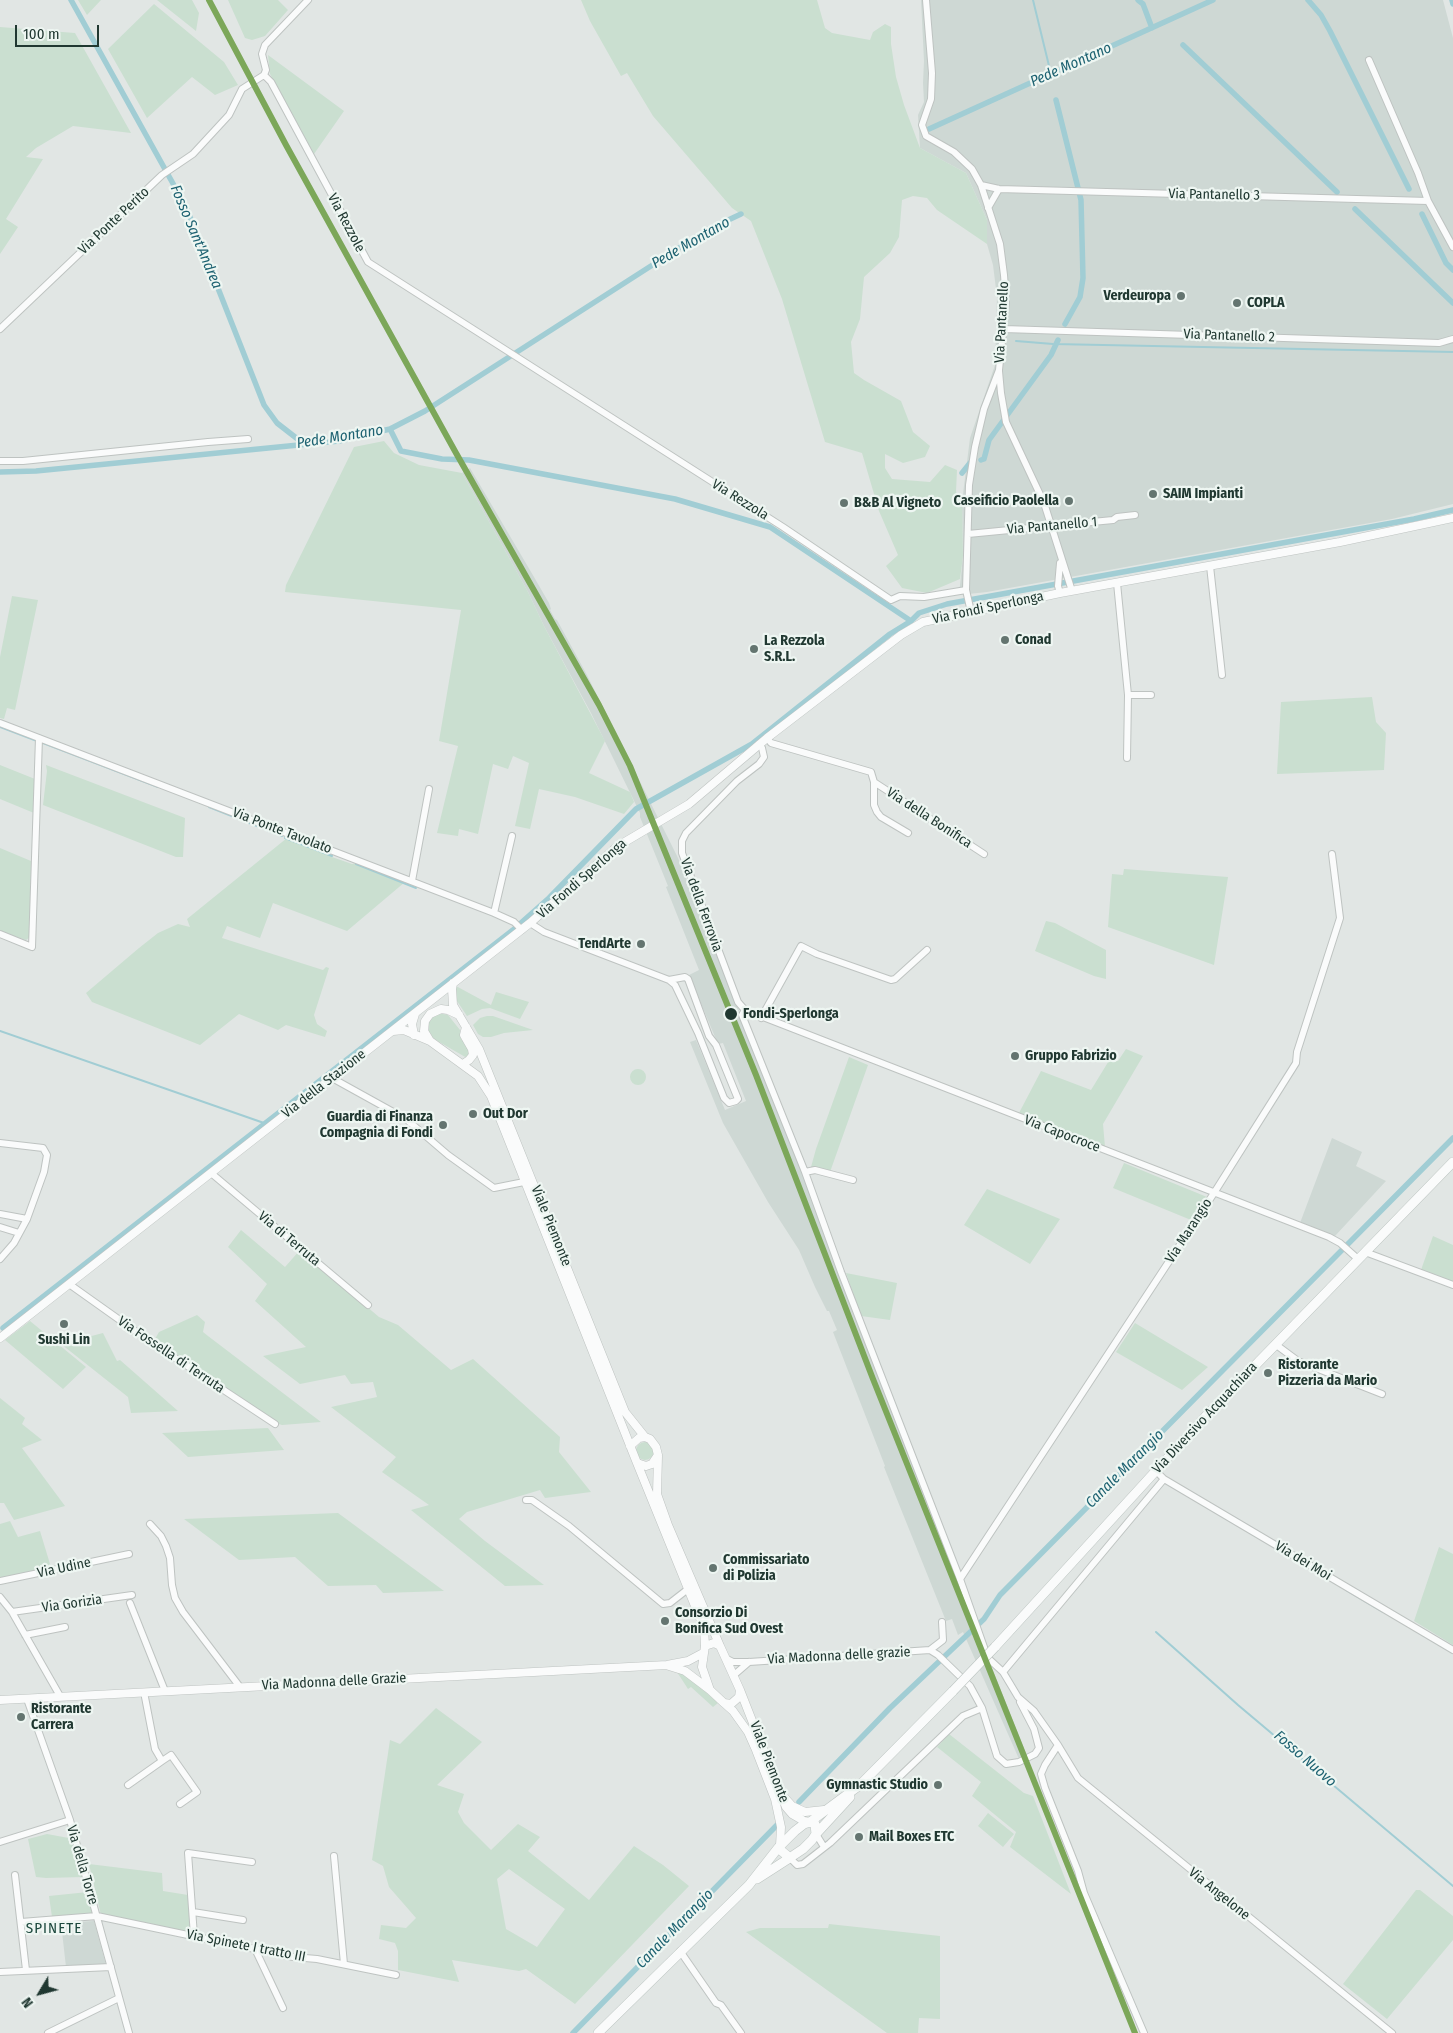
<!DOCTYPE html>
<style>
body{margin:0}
#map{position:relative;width:1453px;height:2033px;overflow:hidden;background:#e1e6e4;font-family:"Fira Sans Condensed",sans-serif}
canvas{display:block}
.north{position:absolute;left:15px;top:1968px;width:50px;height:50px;-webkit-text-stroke:4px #eef6f2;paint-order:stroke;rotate:233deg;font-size:14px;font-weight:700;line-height:20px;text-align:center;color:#203831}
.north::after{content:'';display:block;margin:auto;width:18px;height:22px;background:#203831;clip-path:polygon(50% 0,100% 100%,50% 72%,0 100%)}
.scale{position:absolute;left:15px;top:25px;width:84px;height:22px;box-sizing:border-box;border:2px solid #203831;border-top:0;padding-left:6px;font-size:15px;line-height:18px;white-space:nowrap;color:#203831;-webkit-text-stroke:4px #eef6f2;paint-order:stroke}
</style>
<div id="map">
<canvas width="1453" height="2033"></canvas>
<div class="north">N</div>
<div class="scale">100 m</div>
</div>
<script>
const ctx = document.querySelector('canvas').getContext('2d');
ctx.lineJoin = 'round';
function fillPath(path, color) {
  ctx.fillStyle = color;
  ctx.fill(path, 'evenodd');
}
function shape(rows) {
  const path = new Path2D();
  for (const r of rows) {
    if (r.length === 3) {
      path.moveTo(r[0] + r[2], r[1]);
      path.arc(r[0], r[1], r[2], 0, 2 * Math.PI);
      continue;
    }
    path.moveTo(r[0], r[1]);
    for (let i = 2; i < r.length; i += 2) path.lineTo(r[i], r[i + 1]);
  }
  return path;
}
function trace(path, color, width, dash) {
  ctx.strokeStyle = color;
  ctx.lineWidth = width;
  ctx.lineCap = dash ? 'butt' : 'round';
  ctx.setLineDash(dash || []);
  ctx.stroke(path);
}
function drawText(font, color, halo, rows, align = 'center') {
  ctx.font = font + ' "Fira Sans Condensed",sans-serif';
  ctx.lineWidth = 4.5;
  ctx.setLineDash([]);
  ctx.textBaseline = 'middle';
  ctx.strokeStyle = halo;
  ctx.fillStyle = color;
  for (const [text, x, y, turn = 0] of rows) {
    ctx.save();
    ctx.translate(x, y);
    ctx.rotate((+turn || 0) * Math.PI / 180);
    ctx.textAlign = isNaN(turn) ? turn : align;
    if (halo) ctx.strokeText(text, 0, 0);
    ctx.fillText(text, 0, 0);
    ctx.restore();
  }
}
const built = shape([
 [921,0,1443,0,1453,38,1453,504,1392,519,987,592,959,595,963,556,962,502,970,438,995,365,997,297,993,265,987,244,987,220,966,173,920,148,918,115,924,102,923,83,924,61],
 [470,468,534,577,549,603,551,609,550,610,555,619,557,620,587,675,678,858,789,1136,990,1663,1027,1756,1019,1759,963,1632,958,1635,952,1619,946,1621,884,1467,885,1466,833,1332,837,1330,829,1311,827,1311,815,1287,799,1250,768,1202,723,1123,690,1042,696,1040,725,1110,746,1101,723,1043,718,1044,689,975,699,970,666,887,668,886,640,817,640,813,591,713,544,626,528,592,462,473],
 [1332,1138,1362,1152,1356,1166,1386,1181,1335,1236,1300,1223],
 [94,1921,106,1965,66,1967,61,1923]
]);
const green = shape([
 [78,0,101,0,87,15],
 [157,0,192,0,199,13,196,31],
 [228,0,278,0,288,10,265,36,252,40,245,38],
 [581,0,817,0,825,28,832,33,870,40,873,32,885,24,891,27,891,44,896,77,904,105,920,148,966,173,987,220,987,244,937,210,927,198,913,196,902,200,899,237,890,253,864,277,860,319,851,342,854,373,864,380,901,401,913,432,930,446,925,457,903,463,885,454,885,468,892,479,930,482,945,465,957,470,956,492,962,502,963,556,960,579,927,593,902,588,886,566,898,555,879,511,862,453,825,442,782,299,751,221,732,208,653,116,627,73,621,76,590,21],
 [154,4,224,62,238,85,215,95,192,77,147,118,108,49],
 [0,27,75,33,131,133,73,126,36,148,26,157,43,159,6,219,18,227,0,254],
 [268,55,344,111,314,154,270,74],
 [384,441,394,453,419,465,462,473,528,592,544,626,605,741,589,773,630,792,634,802,624,814,575,797,539,789,530,829,515,826,529,763,513,756,508,769,493,764,478,834,459,829,458,836,437,833,458,746,439,741,461,610,285,592,286,585,354,447],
 [12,596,38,600,15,710,7,708,4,719,0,718,0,657],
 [1372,697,1376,722,1386,733,1384,770,1277,774,1281,702],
 [0,765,35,779,34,813,0,799],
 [46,765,185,818,183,857,176,857,43,805,47,771],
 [287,838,333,855,332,857,352,864,356,863,405,882,347,931,273,903,260,938,227,926,222,938,323,970,326,967,329,968,314,1015,317,1024,327,1031,325,1037,286,1025,278,1030,239,1014,200,1045,92,1002,86,993,139,948,158,933,178,924,190,927,187,919],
 [0,848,31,861,30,937,26,940,0,931],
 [1124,869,1228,877,1214,965,1108,927,1112,874,1123,875],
 [1046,921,1055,923,1106,950,1106,979,1094,976,1035,951],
 [456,986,491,1005,496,992,529,1002,520,1019,490,1008,482,1009,467,1016,455,998],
 [438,1013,448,1015,460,1030,461,1039,471,1051,467,1058,434,1039,429,1034,429,1022,431,1017],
 [487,1016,493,1016,533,1030,504,1033,491,1037,483,1037,478,1034,473,1025,480,1018],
 [1126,1049,1143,1056,1103,1124,1105,1147,1019,1113,1041,1071,1091,1090,1110,1059,1118,1061],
 [849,1057,868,1065,830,1172,811,1167,816,1149],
 [638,1077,8],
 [1124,1163,1207,1197,1191,1220,1113,1188],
 [987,1189,1060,1219,1030,1264,964,1225],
 [241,1230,285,1267,300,1250,379,1317,398,1325,451,1370,473,1359,560,1437,559,1452,591,1492,545,1498,540,1490,467,1512,459,1519,485,1541,544,1585,505,1586,411,1510,429,1505,382,1472,396,1457,331,1407,377,1397,373,1382,351,1384,345,1375,300,1384,263,1356,306,1347,255,1301,267,1284,228,1247],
 [1433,1236,1453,1245,1453,1282,1421,1270],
 [846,1273,897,1283,890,1320,861,1316],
 [197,1315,205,1322,203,1332,208,1336,321,1422,282,1425,276,1423,155,1339,159,1332],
 [30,1321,86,1367,63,1389,5,1340],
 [1135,1323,1208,1367,1182,1390,1116,1352],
 [103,1333,117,1361,120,1360,178,1411,131,1413,128,1397,61,1344],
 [0,1398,25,1418,22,1424,42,1440,22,1448,65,1506,14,1520,4,1503,0,1503],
 [268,1428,284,1450,188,1457,162,1433],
 [645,1451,9],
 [338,1513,444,1591,383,1593,376,1585,328,1586,295,1557,239,1560,184,1519],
 [10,1521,18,1537,40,1531,50,1564,41,1570,0,1578,0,1524],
 [1439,1547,1453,1554,1453,1645,1414,1621],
 [677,1672,688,1676,718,1703,713,1707,691,1687,688,1689],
 [436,1708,482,1742,437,1785,464,1794,458,1812,464,1823,491,1850,518,1824,540,1837,528,1851,589,1900,634,1846,663,1865,689,1886,575,2004,526,1969,519,1971,452,1960,459,1982,398,1970,398,1951,395,1943,379,1939,381,1925,406,1928,416,1918,389,1887,383,1866,372,1860,390,1740,400,1744],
 [509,1869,565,1909,537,1947,506,1929,497,1879],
 [949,1734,1024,1793,1033,1796,1071,1894,1010,1847,1016,1832,972,1796,981,1782,937,1747],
 [988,1813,1014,1834,1003,1847,978,1826],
 [47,1834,74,1839,83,1877,46,1878,36,1877,28,1839],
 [89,1864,162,1873,163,1891,188,1895,191,1932,101,1915],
 [1416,1890,1420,1890,1453,1916,1453,1940,1387,2019,1343,1984],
 [88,1892,93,1913,52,1917,49,1896],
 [829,1924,940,1936,940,2019,919,2018,918,2033,887,2033,746,1932,760,1928,828,1928]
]);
const stream = shape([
 [1033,0,1051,74],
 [1016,341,1053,344,1453,352],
 [0,727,37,741],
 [43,743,158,787],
 [209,807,282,836],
 [285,838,332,856],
 [356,864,416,888],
 [0,1031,264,1123],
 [1346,1590,1383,1612],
 [1156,1632,1238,1705,1453,1886]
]);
const canal = shape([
 [71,0,186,207,264,405,277,423,304,444],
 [1138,0,1143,4,1152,28],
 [1308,0,1321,15,1330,31,1409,189],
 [1452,0,1453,4],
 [1183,45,1337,192],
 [1056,100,1081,200,1083,278,1080,297,1065,324],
 [929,129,1213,0],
 [1355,209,1453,303],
 [1422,214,1446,263,1453,270],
 [390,429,401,451,442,459,469,460,675,499,770,527,911,621],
 [981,460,984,459,989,440,1051,355,1058,340],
 [0,472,36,471,339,441,390,429,425,411,707,230,741,214],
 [962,473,970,463],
 [3,1328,513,930,549,898,636,809,752,744,890,634,911,621,919,613,947,604,1414,519,1453,510],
 [799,1802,890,1708,984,1619,1000,1595,1453,1138],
 [573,2033,777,1825]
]);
const minor = shape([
 [926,0,932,73,931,99,922,125,926,136,954,152,972,169,981,185,1000,244,1004,275,1006,302,999,370,984,409,975,447,969,485,966,590,971,612],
 [264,75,271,82,368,262,783,527,891,600,900,596,924,597,966,590],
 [981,185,999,189,1428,201,1418,173,1369,60],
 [1428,201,1453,247],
 [988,208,999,189],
 [0,329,162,175,193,154,229,115,242,89,264,75,266,70,262,54,265,45,308,0],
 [1004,329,1439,343,1453,339],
 [999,371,1001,393,1006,422,1044,503,1072,591],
 [0,461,23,461,208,442,248,439],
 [968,534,1113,520,1117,517,1135,515],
 [1060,563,1058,586,1060,593],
 [1210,566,1222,675],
 [1117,583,1128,695,1127,758],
 [1128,695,1151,695],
 [0,723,494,913,514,922,522,930],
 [767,738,771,743,871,772,874,782,984,854],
 [759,744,762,748,764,757,759,764,737,781,686,833,682,841,682,853,738,1002,745,1010,742,1015,805,1172,841,1272,960,1579,985,1650,990,1660,1003,1672,1018,1697,1034,1711,1058,1745,1045,1765,1041,1774,1045,1788,1078,1871,1084,1893,1144,2033],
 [874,782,874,805,877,812,881,817,908,833],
 [412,881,429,789],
 [494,913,512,836],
 [530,923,544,932,669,980,675,985,698,1033,724,1098,729,1103,736,1101,738,1099,716,1045,709,1036,688,979,685,977,669,980],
 [0,934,32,947,39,738],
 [745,1010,1329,1237,1340,1243,1358,1259],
 [761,1018,801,946,817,954,891,980,895,979,927,950],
 [332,1078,406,1119,448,1155,494,1188,524,1182],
 [0,1143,43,1148,47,1155,44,1172,27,1219,14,1243,0,1259],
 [805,1172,815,1170,853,1180],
 [211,1173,368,1305],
 [0,1214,27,1219],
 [0,1227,19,1233],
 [1365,1252,1453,1285],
 [69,1284,145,1338,275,1424],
 [1275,1344,1298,1361,1382,1394],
 [1155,1470,1164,1479,1453,1650],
 [526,1500,532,1500,569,1526,663,1604,670,1603,688,1589],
 [150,1524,161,1536,166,1546,170,1558,172,1585,175,1598,183,1612,240,1687],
 [960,1579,1214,1193,1296,1063,1297,1052,1340,918,1332,854],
 [0,1581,129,1554],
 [0,1597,12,1612,60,1696],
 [130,1603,165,1691],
 [12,1612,132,1595],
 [25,1635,65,1627],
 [727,1659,733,1662,749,1662,930,1650,943,1640,942,1622],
 [1003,1672,1164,1479],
 [734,1675,749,1662],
 [27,1699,70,1820,129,2033],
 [982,1708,997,1756,1006,1764,1019,1762,1035,1754,1039,1748,1034,1729,1020,1702],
 [1058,1745,1078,1778,1392,2033],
 [162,1761,171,1755,197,1792,180,1804],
 [128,1785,162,1761,155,1749,144,1692],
 [816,1834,824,1847],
 [0,1842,70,1820],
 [334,1856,344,1964],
 [790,1858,797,1865,803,1864,830,1843,963,1716,982,1708,970,1686,938,1655,930,1650],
 [15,1875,26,1970],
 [193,1912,243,1920],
 [21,1922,97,1916,293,1957,317,1959,396,1975],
 [194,1936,188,1853,252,1862],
 [255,1949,283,2008],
 [680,1951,716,2003,721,2005,741,2033],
 [0,1972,111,1967],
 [48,2033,119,1998]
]);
const tertiary = shape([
 [453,983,452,989,453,1005,479,1049,625,1412,645,1437],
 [393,1031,404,1030,430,1041,478,1076,491,1096,637,1463,646,1466,652,1464,658,1455,656,1447,650,1439,645,1437,639,1438,630,1446],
 [414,1035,412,1024,415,1014],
 [430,1041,424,1031,425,1021,430,1014,441,1009,448,1010,459,1015],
 [463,1064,469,1060,473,1055,472,1049,464,1035,466,1027],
 [0,1338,530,923,618,846,689,804,767,738,901,635,923,622,1060,593,1340,542,1453,518],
 [658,1456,657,1494,668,1525,720,1646],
 [637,1463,704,1628,705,1646],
 [714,1643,720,1646,740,1690,739,1697,731,1704,724,1703,710,1690,702,1667,705,1646,714,1643],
 [669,1666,685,1671,710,1690],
 [740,1690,786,1807,792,1814,804,1821,810,1822],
 [0,1700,667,1665,688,1661,703,1653],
 [724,1703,733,1711,748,1732,756,1750,775,1799,781,1827,780,1846],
 [784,1797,792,1806,805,1812,824,1810]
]);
const secondary = shape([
 [995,1647,1205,1417,1453,1162],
 [810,1822,860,1785,953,1691],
 [816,1834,850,1797],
 [757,1879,785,1861,790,1858,794,1855,803,1849,812,1840,816,1834,815,1824,810,1822,804,1824,795,1831,778,1848,790,1858],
 [598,2033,749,1885,778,1848]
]);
const secondaryBridge = shape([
 [953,1691,995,1647]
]);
const rail1 = shape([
 [209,0,286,145,456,453,599,705,630,766,756,1075,873,1379,1135,2033]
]);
const markers = [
 [1181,296,5,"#647570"],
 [1237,303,5,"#647570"],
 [1153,494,5,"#647570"],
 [1069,501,5,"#647570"],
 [844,503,5,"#647570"],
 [1005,640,5,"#647570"],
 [754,649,5,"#647570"],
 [641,944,5,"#647570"],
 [731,1014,7,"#203831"],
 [1015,1056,5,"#647570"],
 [473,1114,5,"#647570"],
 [443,1125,5,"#647570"],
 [64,1324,5,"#647570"],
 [1268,1373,5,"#647570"],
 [713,1568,5,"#647570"],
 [665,1621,5,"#647570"],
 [21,1717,5,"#647570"],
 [938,1785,5,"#647570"],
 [859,1837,5,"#647570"]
];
const streetNames = [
 ["Via Pantanello 3",1214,195,1],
 ["Via Ponte Perito",114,221,-43],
 ["Via Rezzole",346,223,62],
 ["Via Pantanello",1002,322,-87],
 ["Via Pantanello 2",1229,336,2],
 ["Via Rezzola",740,500,32],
 ["Via Pantanello 1",1052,526,-5],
 ["Via Fondi Sperlonga",988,608,-12],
 ["Via della Bonifica",929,818,33],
 ["Via Ponte Tavolato",282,831,21],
 ["Via Fondi Sperlonga",582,879,-41],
 ["Via della Ferrovia",701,905,70],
 ["Via della Stazione",324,1084,-38],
 ["Via Capocroce",1062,1134,21],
 ["Viale Piemonte",551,1226,68],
 ["Via Marangio",1189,1231,-57],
 ["Via di Terruta",289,1239,40],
 ["Via Fossella di Terruta",171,1355,34],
 ["Via Diversivo Acquachiara",1205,1418,-47],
 ["Via dei Moi",1303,1561,31],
 ["Via Udine",64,1568,-12],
 ["Via Gorizia",72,1604,-8],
 ["Via Madonna delle grazie",839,1656,-3],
 ["Via Madonna delle Grazie",334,1682,-3],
 ["Viale Piemonte",769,1762,69],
 ["Via della Torre",82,1865,74],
 ["Via Angelone",1219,1894,39],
 ["Via Spinete I tratto III",246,1946,11]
];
const poiNames = [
 ["Verdeuropa",1171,296,"right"],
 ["COPLA",1247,303],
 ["SAIM Impianti",1163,494],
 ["Caseificio Paolella",1059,501,"right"],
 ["B&B Al Vigneto",854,503],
 ["Conad",1015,640],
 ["La Rezzola",764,641],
 ["S.R.L.",764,657],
 ["TendArte",631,944,"right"],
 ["Gruppo Fabrizio",1025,1056],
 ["Out Dor",483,1114],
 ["Guardia di Finanza",433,1117,"right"],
 ["Compagnia di Fondi",433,1133,"right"],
 ["Sushi Lin",64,1340,"center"],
 ["Ristorante",1278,1365],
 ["Pizzeria da Mario",1278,1381],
 ["Commissariato",723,1560],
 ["di Polizia",723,1576],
 ["Consorzio Di",675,1613],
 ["Bonifica Sud Ovest",675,1629],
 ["Ristorante",31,1709],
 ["Carrera",31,1725],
 ["Gymnastic Studio",928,1785,"right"],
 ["Mail Boxes ETC",869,1837]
];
const stopNames = [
 ["Fondi-Sperlonga",743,1014]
];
const waterNames = [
 ["Pede Montano",1071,65,-24],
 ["Fosso Sant'Andrea",196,237,67],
 ["Pede Montano",691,243,-30],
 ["Pede Montano",340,437,-9],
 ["Canale Marangio",1125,1469,-45],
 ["Fosso Nuovo",1305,1759,41],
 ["Canale Marangio",675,1929,-46]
];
const neighbourhoodNames = [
 ["SPINETE",54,1929]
];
fillPath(built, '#ced8d4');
fillPath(green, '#cadfd0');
trace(stream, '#a1cdd4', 2);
trace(canal, '#a1cdd4', 5.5);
trace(minor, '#bec3c1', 8);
trace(tertiary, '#bec3c1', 9);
trace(secondary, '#bcc4c1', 10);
trace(minor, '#fafbfb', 6);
trace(tertiary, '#fafbfb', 8);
trace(secondary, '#fafbfb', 9);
trace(secondaryBridge, '#bcc4c1', 10, []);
trace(secondaryBridge, '#fafbfb', 9);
trace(rail1, '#7ca759', 6);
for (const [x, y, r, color] of markers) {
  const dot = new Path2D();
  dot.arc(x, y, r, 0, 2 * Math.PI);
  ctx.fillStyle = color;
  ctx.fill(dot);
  trace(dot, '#eef6f2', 2);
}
drawText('14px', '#203831', '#eef6f2', streetNames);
drawText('bold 14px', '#203831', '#eef6f2', poiNames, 'left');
drawText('bold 14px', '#203831', '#eef6f2', stopNames, 'left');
drawText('italic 15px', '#1d6271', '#eef6f2', waterNames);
ctx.letterSpacing = '1px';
drawText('15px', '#1d493e', '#eef6f2', neighbourhoodNames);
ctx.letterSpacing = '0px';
</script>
